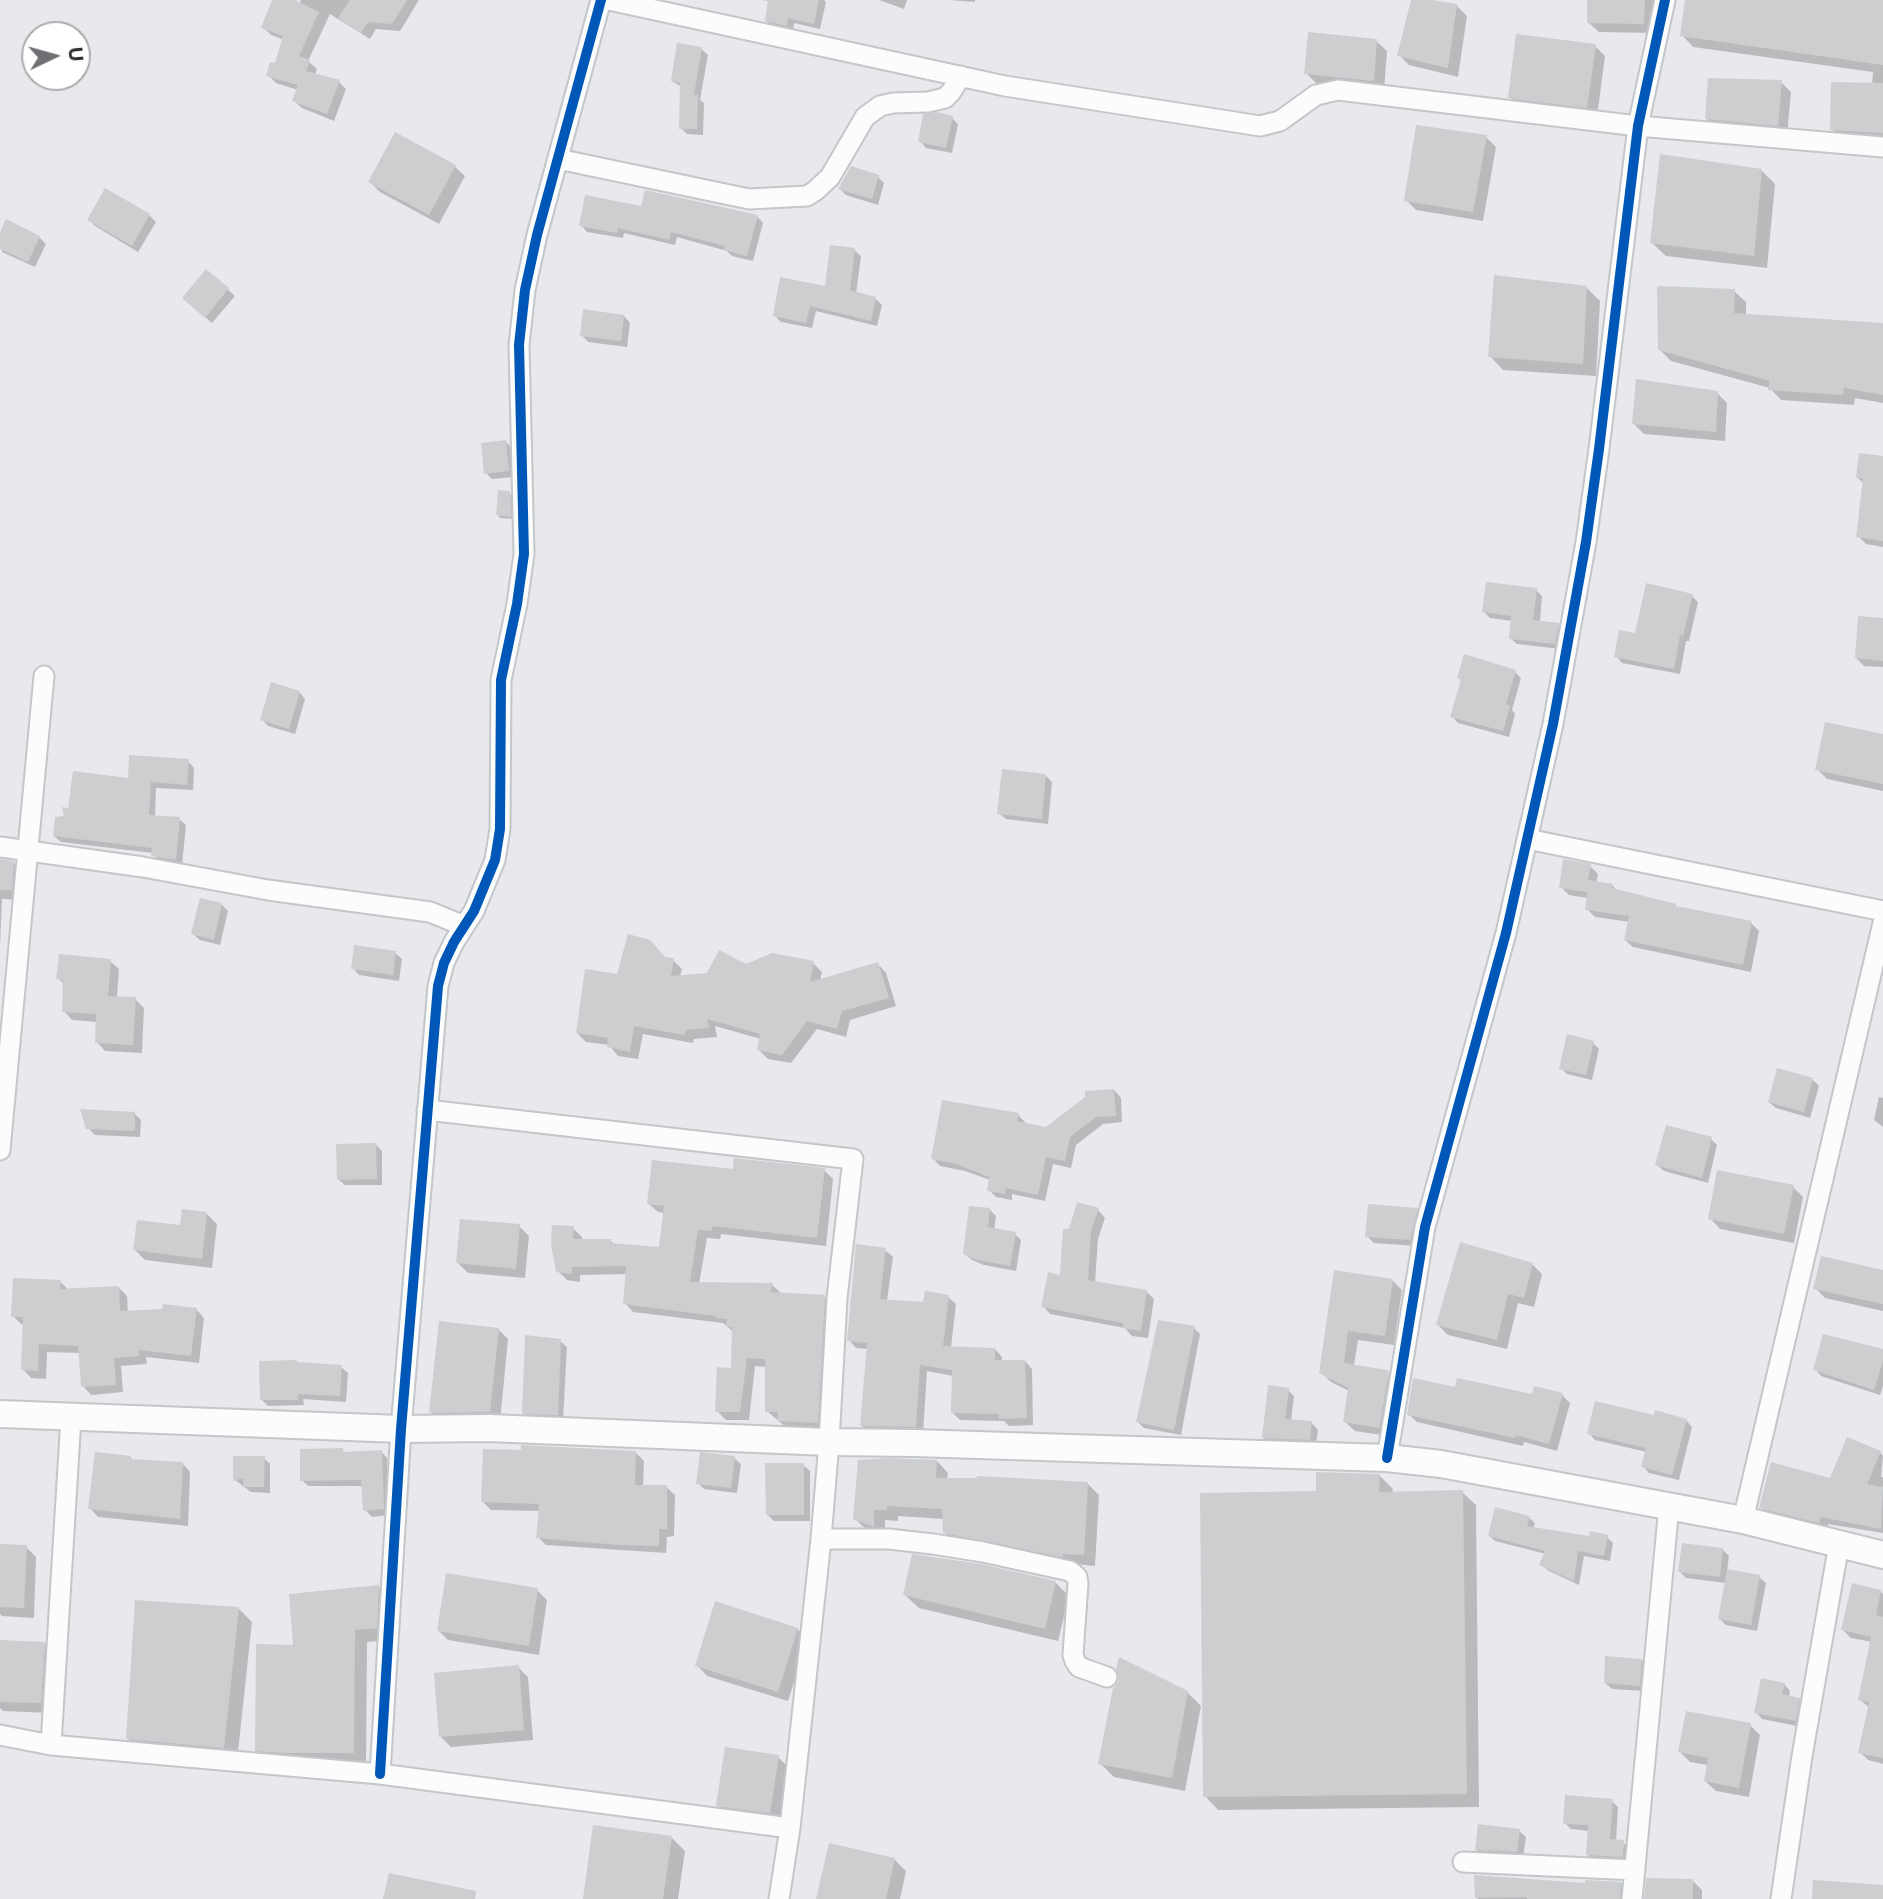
<!DOCTYPE html>
<style>
body{margin:0}
#map{position:relative;width:1883px;height:1899px;overflow:hidden;background:#e7e9ec;font-family:Montserrat,sans-serif}
canvas{display:block}
.north{position:absolute;left:21px;top:21px;width:70px;height:70px;box-sizing:border-box;background:#fff;border:2px solid #abacad;border-radius:50%;rotate:85deg;font-size:19px;font-weight:700;line-height:28px;text-align:center;color:#2d2f32}
.north::after{content:'';display:block;margin:auto;width:24px;height:32px;background:#6e7073;clip-path:polygon(50% 0,100% 100%,50% 72%,0 100%)}
</style>
<div id="map">
<canvas width="1883" height="1899"></canvas>
<div class="north">U</div>
</div>
<script>
const ctx = document.querySelector('canvas').getContext('2d');
ctx.lineJoin = 'round';
function fillPath(path, color) {
  ctx.fillStyle = color;
  ctx.fill(path, 'evenodd');
}
function shape(rows) {
  const path = new Path2D();
  for (const r of rows) {
    path.moveTo(r[0], r[1]);
    for (let i = 2; i < r.length; i += 2) path.lineTo(r[i], r[i + 1]);
  }
  return path;
}
function trace(path, color, width, dash) {
  ctx.strokeStyle = color;
  ctx.lineWidth = width;
  ctx.lineCap = dash ? 'butt' : 'round';
  ctx.setLineDash(dash || []);
  ctx.stroke(path);
}
const shadow = shape([
 [274,0,291,0,300,4,301,0,419,0,400,31,376,29,370,39,330,14,308,61,317,69,315,75,339,82,346,89,334,121,302,108,294,101,298,90,276,83,268,75,276,65,284,40,271,35,263,27],
 [762,0,824,0,826,2,820,29,794,23,793,31,773,27,766,21,770,1],
 [879,0,907,0,904,9],
 [948,0,975,0,975,2],
 [1413,0,1456,5,1467,16,1458,77,1409,65,1399,55],
 [1589,0,1654,0,1654,33,1599,32,1588,22],
 [1687,0,1883,0,1883,143,1843,141,1832,129,1872,85,1873,72,1693,47,1682,35],
 [1376,41,1387,51,1384,90,1316,83,1306,73],
 [1595,46,1605,56,1597,117,1520,108,1510,97],
 [701,49,708,55,700,100,704,103,703,135,687,134,681,128,682,87,672,81],
 [1781,82,1791,92,1787,135,1717,129,1707,119],
 [952,118,958,124,952,153,926,148,920,141],
 [1486,137,1496,147,1483,221,1416,210,1406,200],
 [454,166,465,176,439,224,380,192,370,182],
 [1762,171,1775,184,1767,268,1666,256,1652,243],
 [878,177,884,183,878,205,846,195,840,189],
 [106,190,149,215,156,222,138,252,95,226,89,220],
 [642,208,757,216,763,223,753,261,732,256,727,251,677,237,675,245,624,233,623,238,587,232,581,225],
 [0,236,39,237,46,244,35,267,2,252],
 [854,250,861,256,856,294,876,299,882,305,877,326,816,311,812,328,781,322,774,315,827,288],
 [207,271,235,296,212,323,191,305],
 [1586,287,1600,301,1596,376,1503,370,1490,356],
 [1734,291,1746,302,1746,315,1883,324,1883,403,1855,398,1854,405,1781,400,1770,388,1671,361,1659,349],
 [624,316,630,323,627,347,588,342,582,335],
 [1717,393,1727,403,1725,441,1644,434,1634,424],
 [506,442,512,448,515,477,492,479,486,473],
 [1883,458,1883,547,1866,544,1858,536,1864,484,1857,477],
 [509,493,512,496,513,519,500,518,498,515],
 [1536,590,1542,596,1540,622,1558,624,1564,631,1561,649,1517,644,1510,638,1512,621,1490,618,1484,612],
 [1692,596,1698,602,1689,641,1686,641,1680,674,1622,663,1616,656,1636,635],
 [1883,620,1883,667,1864,666,1856,658],
 [1515,672,1521,678,1512,710,1515,714,1509,737,1458,723,1452,716,1462,681,1459,678],
 [299,692,305,699,295,734,268,726,262,719],
 [1883,735,1883,791,1827,779,1817,769],
 [188,761,194,768,193,790,156,788,155,817,179,819,186,825,182,865,159,862,153,853,61,842,54,836,70,810],
 [1045,775,1052,782,1048,824,1006,819,999,813],
 [0,861,14,863,24,873,21,900,2,899,0,946],
 [1590,866,1598,874,1596,883,1612,885,1618,892,1678,909,1751,923,1759,931,1751,972,1633,947,1625,940,1630,922,1595,917,1587,909,1588,898,1569,895,1561,887],
 [221,904,228,911,220,945,200,940,193,934],
 [395,953,402,959,399,981,359,975,353,968],
 [665,959,673,960,682,969,680,977,708,975,746,966,813,963,822,972,820,981,878,964,886,973,896,1006,850,1020,846,1037,817,1029,791,1063,768,1059,759,1050,761,1039,715,1026,717,1037,694,1039,693,1043,643,1034,638,1059,618,1056,609,1045,586,1042,577,1033,619,975],
 [110,961,119,969,117,998,135,999,144,1008,142,1053,105,1051,97,1042,98,1022,72,1020,64,1011,65,985,58,978],
 [1593,1043,1599,1049,1592,1080,1567,1074,1561,1068],
 [1779,1070,1813,1080,1819,1086,1810,1118,1776,1108,1769,1102],
 [1114,1090,1121,1098,1122,1122,1103,1124,1076,1145,1071,1168,1053,1164,1045,1201,1012,1194,1012,1200,996,1197,989,1190,990,1180,965,1171,940,1166,933,1158,1018,1115,1025,1122,1025,1125,1046,1129],
 [1883,1095,1883,1127,1874,1120,1879,1097,1883,1098],
 [135,1114,141,1120,140,1137,95,1135,88,1128],
 [1711,1139,1717,1145,1708,1183,1664,1171,1657,1165],
 [376,1145,382,1151,382,1185,345,1185,338,1179],
 [824,1170,833,1179,826,1246,721,1234,720,1239,707,1238,699,1284,772,1285,782,1294,824,1297,833,1306,826,1431,788,1429,767,1411,767,1367,755,1366,749,1420,726,1420,717,1411,732,1370,733,1332,728,1327,723,1323,633,1312,625,1303,627,1274,580,1275,580,1282,567,1280,558,1271,573,1228,582,1237,582,1241,611,1241,615,1245,660,1249,665,1213,658,1212,649,1204,734,1171],
 [1793,1187,1803,1197,1794,1243,1720,1229,1710,1218],
 [990,1210,996,1216,994,1230,1015,1234,1021,1240,1016,1271,984,1265,972,1260,965,1254],
 [1098,1210,1105,1218,1098,1239,1095,1283,1146,1291,1154,1299,1148,1338,1132,1336,1125,1328,1050,1314,1043,1306,1062,1277,1070,1231],
 [1417,1210,1423,1216,1416,1246,1374,1243,1367,1236],
 [207,1214,217,1224,212,1268,145,1260,135,1250],
 [519,1226,529,1236,525,1278,468,1273,458,1263],
 [885,1250,893,1257,887,1301,925,1304,948,1297,956,1304,951,1348,995,1349,1002,1357,1002,1362,1025,1361,1032,1369,1033,1425,1009,1426,1004,1421,960,1420,952,1412,953,1376,927,1371,923,1434,870,1433,862,1426,868,1349,856,1348,849,1340],
 [1532,1264,1542,1274,1534,1307,1518,1303,1507,1349,1448,1335,1438,1325],
 [1336,1272,1392,1280,1402,1290,1394,1345,1358,1340,1354,1365,1386,1372,1396,1382,1388,1436,1355,1431,1345,1422,1349,1391,1331,1382,1321,1372],
 [1883,1272,1883,1311,1825,1298,1815,1288],
 [60,1281,69,1291,118,1287,127,1296,128,1313,196,1309,204,1318,199,1363,146,1357,147,1364,121,1366,123,1392,91,1395,83,1386,81,1353,47,1352,46,1379,31,1378,23,1369,25,1324,21,1324,13,1316],
 [1194,1328,1200,1334,1181,1435,1144,1428,1138,1422],
 [498,1329,508,1339,500,1422,441,1422,431,1412],
 [560,1341,567,1347,563,1421,531,1419,524,1413],
 [1883,1351,1883,1386,1880,1395,1821,1376,1815,1369],
 [341,1367,348,1373,346,1402,303,1399,304,1405,268,1406,262,1400],
 [1457,1389,1534,1396,1562,1395,1570,1403,1557,1451,1524,1442,1523,1446,1417,1422,1408,1414],
 [1288,1390,1294,1396,1291,1421,1312,1423,1318,1430,1316,1445,1270,1444,1263,1438],
 [1655,1417,1686,1420,1692,1427,1679,1480,1649,1473,1643,1466,1647,1452,1595,1440,1589,1433],
 [342,1450,346,1454,381,1451,387,1458,389,1515,372,1517,365,1510,363,1486,308,1486,302,1480],
 [1880,1452,1883,1456,1881,1477,1883,1477,1883,1533,1828,1524,1827,1530,1769,1515,1761,1507,1831,1480],
 [636,1453,644,1461,643,1486,666,1487,675,1495,674,1536,667,1537,666,1553,546,1545,538,1537,540,1511,491,1510,483,1502],
 [130,1457,134,1461,182,1463,190,1472,188,1526,98,1517,90,1508],
 [264,1458,270,1464,270,1493,251,1492,235,1480],
 [734,1458,741,1464,737,1493,704,1489,698,1483],
 [937,1461,948,1473,947,1480,1088,1484,1099,1495,1095,1566,1074,1564,956,1544,944,1532,944,1519,898,1516,898,1521,885,1520,885,1537,867,1530,855,1519],
 [803,1465,810,1471,810,1521,774,1521,768,1515],
 [1379,1475,1393,1489,1392,1493,1462,1492,1476,1505,1479,1807,1218,1810,1205,1796,1317,1493],
 [1529,1518,1535,1523,1533,1529,1590,1538,1607,1537,1613,1543,1610,1561,1584,1556,1579,1585,1547,1570,1541,1564,1546,1554,1495,1541,1489,1535],
 [0,1546,26,1547,36,1557,34,1618,2,1616,0,1614],
 [1722,1549,1729,1556,1727,1571,1759,1577,1766,1583,1757,1631,1726,1625,1720,1619,1726,1583,1686,1578,1680,1572],
 [1055,1582,1069,1596,1058,1641,919,1608,905,1595],
 [379,1587,391,1600,389,1640,367,1642,366,1765,269,1763,256,1750,295,1646],
 [537,1590,547,1600,539,1655,448,1640,438,1630],
 [1880,1591,1883,1594,1883,1764,1868,1760,1860,1752,1870,1708,1859,1699,1872,1642,1851,1638,1843,1630],
 [238,1608,252,1622,237,1761,142,1752,128,1739],
 [797,1629,808,1639,788,1701,707,1676,697,1665],
 [0,1641,44,1643,54,1653,51,1713,3,1711,0,1708],
 [1642,1660,1648,1667,1646,1691,1612,1689,1605,1683],
 [518,1667,528,1677,533,1740,451,1747,441,1737],
 [1784,1684,1790,1691,1789,1697,1799,1699,1805,1706,1802,1727,1762,1719,1756,1712],
 [1187,1692,1201,1706,1185,1791,1114,1777,1100,1763],
 [1750,1725,1760,1735,1749,1797,1716,1791,1705,1781,1708,1765,1690,1762,1680,1752],
 [778,1757,788,1767,780,1822,728,1815,718,1805],
 [1612,1801,1618,1807,1616,1841,1623,1842,1629,1848,1629,1863,1594,1861,1588,1855,1589,1831,1571,1829,1565,1823],
 [1519,1831,1526,1837,1523,1858,1483,1856,1476,1850],
 [671,1837,685,1851,678,1899,584,1899],
 [894,1859,906,1871,900,1899,818,1899],
 [1692,1880,1702,1890,1702,1899,1646,1899],
 [1621,1883,1627,1890,1626,1899,1478,1899,1476,1897]
]);
const building = shape([
 [272,0,295,0,319,12,299,56,310,60,306,71,340,80,327,114,292,101,298,85,266,76,270,62,275,63,283,36,261,28],
 [350,0,407,0,392,24,368,22,361,33,338,18],
 [768,0,819,0,814,24,788,18,787,26,765,21],
 [1411,0,1432,0,1457,4,1448,68,1397,56],
 [1587,0,1645,0,1644,24,1587,23],
 [1685,0,1883,0,1883,65,1680,36],
 [1308,32,1377,39,1374,81,1304,74],
 [1516,34,1596,44,1587,108,1508,98],
 [677,43,702,47,694,95,698,95,697,129,679,129,680,83,671,81],
 [1708,78,1782,80,1778,126,1705,119],
 [1831,82,1883,83,1883,133,1830,130],
 [937,112,953,116,946,148,918,142,923,114],
 [1416,125,1487,135,1473,212,1404,201],
 [395,132,456,165,429,215,368,182],
 [1660,154,1762,169,1754,256,1650,243],
 [851,166,879,175,872,199,838,189],
 [105,188,150,214,132,246,87,220],
 [645,190,758,215,747,256,724,250,725,246,671,232,669,240,618,228,617,233,579,226,585,195,641,206],
 [6,219,40,236,28,262,0,249,0,232],
 [830,245,855,248,850,290,876,297,871,321,810,306,806,323,773,316,780,277,825,286],
 [206,269,229,288,205,318,182,298],
 [1494,275,1587,286,1583,364,1488,357],
 [1657,286,1735,289,1734,313,1883,323,1883,395,1844,388,1843,395,1768,390,1770,381,1658,350],
 [583,309,624,315,621,341,580,336],
 [1636,379,1718,391,1716,432,1632,424],
 [506,440,509,471,484,474,481,443],
 [1859,453,1883,456,1883,541,1856,537,1863,479,1856,477],
 [498,490,510,491,511,517,496,515],
 [1486,582,1537,588,1533,620,1559,623,1555,644,1509,639,1511,616,1482,612],
 [1646,583,1693,594,1683,636,1680,635,1674,669,1614,657,1619,630,1635,633],
 [1858,616,1883,618,1883,661,1855,658],
 [1464,654,1516,670,1506,704,1510,706,1503,731,1450,717,1461,679,1457,678],
 [271,682,300,691,289,729,260,720],
 [1825,722,1883,734,1883,784,1815,770],
 [129,755,189,759,187,785,151,782,149,815,180,817,176,860,151,856,152,848,53,836,55,817,64,816,62,807,68,808,73,771,128,778],
 [1002,769,1046,774,1042,819,997,814],
 [0,859,14,861,12,890,0,890],
 [1563,859,1591,864,1588,880,1613,884,1612,888,1676,904,1676,906,1752,921,1743,965,1624,940,1629,916,1585,910,1587,892,1559,888],
 [200,898,222,903,214,940,191,934],
 [628,934,650,940,665,957,674,958,671,976,707,973,719,950,746,964,772,953,814,961,810,982,878,962,889,998,842,1011,837,1029,807,1021,782,1055,757,1050,760,1034,707,1019,709,1028,686,1030,685,1035,634,1026,630,1052,607,1047,608,1038,576,1033,585,969,617,974],
 [354,945,396,951,393,975,351,969],
 [59,954,111,959,108,996,136,997,133,1045,95,1043,96,1014,62,1012,63,980,56,979],
 [1567,1034,1594,1041,1586,1075,1559,1069],
 [1777,1068,1813,1078,1804,1112,1768,1102],
 [1114,1089,1116,1116,1096,1117,1070,1137,1065,1161,1046,1157,1038,1195,1006,1188,1005,1194,987,1191,989,1177,956,1164,931,1159,942,1100,1019,1113,1017,1121,1046,1127,1085,1097,1085,1091],
 [80,1109,135,1112,135,1131,86,1129],
 [1666,1125,1712,1137,1702,1178,1655,1165],
 [376,1143,377,1179,337,1180,336,1144],
 [734,1158,825,1168,817,1238,712,1226,712,1231,698,1230,690,1282,773,1283,770,1292,825,1295,818,1423,777,1421,778,1412,765,1412,765,1359,747,1358,740,1412,715,1412,717,1367,731,1368,732,1327,726,1327,727,1319,715,1318,716,1316,623,1304,626,1266,572,1267,572,1274,556,1272,551,1244,552,1225,574,1226,573,1239,611,1239,611,1243,659,1247,664,1206,647,1204,652,1160,733,1169],
 [1717,1170,1794,1185,1784,1234,1708,1219],
 [1077,1202,1099,1208,1091,1231,1088,1280,1147,1290,1141,1331,1123,1328,1123,1323,1041,1307,1048,1272,1060,1275,1063,1229,1069,1229],
 [1368,1204,1418,1208,1410,1240,1365,1237],
 [969,1206,990,1208,988,1227,1016,1232,1010,1266,977,1260,963,1254],
 [182,1209,207,1212,202,1259,133,1250,137,1220,180,1225],
 [460,1219,520,1224,516,1269,456,1263],
 [1460,1242,1533,1263,1524,1298,1508,1294,1497,1340,1436,1325],
 [856,1244,886,1248,880,1299,923,1302,925,1291,949,1295,943,1346,995,1348,995,1360,1025,1360,1027,1418,999,1419,999,1414,951,1413,952,1370,920,1365,916,1427,860,1426,867,1343,847,1341],
 [1821,1256,1883,1270,1883,1304,1813,1289],
 [1334,1270,1393,1279,1385,1336,1348,1331,1344,1363,1387,1370,1389,1372,1379,1428,1343,1422,1348,1388,1319,1373],
 [13,1278,61,1280,60,1289,119,1286,120,1311,162,1309,163,1304,197,1308,191,1356,139,1350,139,1356,114,1358,116,1385,81,1387,78,1346,39,1344,38,1371,21,1370,23,1317,11,1317],
 [1158,1320,1195,1326,1174,1430,1136,1422],
 [439,1321,499,1328,490,1412,429,1413],
 [1823,1334,1883,1349,1883,1361,1874,1390,1813,1370],
 [525,1335,561,1339,558,1415,522,1414],
 [297,1360,297,1362,342,1365,340,1396,298,1394,298,1400,260,1400,259,1361],
 [1413,1378,1455,1387,1457,1378,1532,1394,1534,1386,1563,1393,1549,1444,1516,1435,1515,1438,1407,1415],
 [1268,1385,1289,1388,1285,1419,1312,1421,1310,1440,1262,1438],
 [1595,1401,1654,1415,1655,1410,1687,1419,1672,1475,1641,1467,1646,1448,1587,1434],
 [1847,1437,1881,1451,1867,1484,1883,1487,1881,1529,1821,1517,1819,1523,1759,1508,1771,1462,1830,1478],
 [521,1445,636,1451,635,1485,667,1485,667,1529,659,1529,659,1546,619,1545,536,1538,539,1504,481,1502,483,1449,521,1450],
 [343,1448,343,1452,382,1450,384,1509,363,1511,361,1480,300,1481,300,1449],
 [95,1452,131,1456,130,1459,183,1462,180,1519,88,1509],
 [700,1452,735,1456,731,1488,696,1484],
 [233,1456,265,1456,264,1487,243,1487,243,1478,233,1481],
 [888,1458,937,1460,936,1478,977,1478,977,1476,1088,1482,1084,1555,1063,1554,1062,1557,943,1533,942,1509,887,1506,887,1510,874,1510,874,1527,853,1519,858,1460],
 [765,1463,804,1463,804,1515,766,1515],
 [1316,1472,1380,1474,1379,1492,1463,1490,1467,1794,1203,1797,1200,1493,1316,1491],
 [1495,1507,1530,1516,1527,1526,1589,1536,1590,1531,1608,1535,1604,1556,1578,1551,1574,1581,1539,1565,1545,1551,1488,1536],
 [1682,1543,1723,1548,1720,1577,1678,1572],
 [0,1544,27,1545,24,1608,0,1607],
 [912,1554,981,1564,1056,1581,1045,1629,903,1595],
 [1727,1569,1760,1575,1751,1625,1718,1619],
 [446,1573,538,1588,529,1646,437,1631],
 [1852,1583,1881,1590,1876,1615,1883,1617,1883,1758,1858,1753,1869,1702,1858,1700,1871,1637,1841,1630],
 [379,1585,377,1628,355,1630,354,1753,286,1753,255,1751,256,1644,293,1645,289,1594],
 [135,1600,239,1607,224,1748,126,1739],
 [715,1601,798,1628,778,1692,695,1666],
 [0,1640,45,1642,41,1703,0,1702],
 [1605,1656,1642,1659,1640,1686,1604,1683],
 [1119,1657,1188,1691,1172,1778,1098,1764,1113,1688,1119,1680,1116,1669],
 [519,1665,524,1730,439,1737,434,1673],
 [1761,1678,1785,1683,1782,1694,1800,1698,1796,1721,1754,1713],
 [1686,1711,1751,1723,1739,1788,1704,1781,1708,1758,1678,1752],
 [725,1747,779,1755,770,1813,716,1806],
 [1565,1795,1613,1799,1610,1839,1624,1840,1623,1857,1586,1855,1588,1825,1563,1824],
 [1478,1824,1520,1829,1517,1852,1475,1850],
 [593,1825,672,1836,663,1899,583,1899],
 [829,1843,895,1858,886,1899,816,1899],
 [389,1873,476,1891,475,1899,383,1899],
 [1474,1875,1585,1883,1585,1880,1621,1882,1620,1899,1527,1899,1527,1897,1475,1898],
 [1646,1878,1693,1879,1693,1899,1644,1899],
 [1813,1880,1883,1885,1883,1899,1812,1899]
]);
const street = shape([
 [609,0,1005,86,1260,126,1280,121,1316,95,1338,90,1638,126,1883,147],
 [558,159,749,199,807,196,815,191,830,177,865,117,880,106,893,103,928,102,945,98,951,92,961,76],
 [1527,839,1883,911],
 [0,847,143,867,268,890,430,912,464,926],
 [427,1110,853,1159,837,1298,829,1442,821,1539,790,1828,779,1899],
 [0,1150,44,676],
 [1387,1458,1425,1227,1506,933,1553,724,1586,542,1599,449,1638,126,1665,0],
 [1743,1520,1883,923],
 [821,1539,889,1539,933,1544,983,1552,1070,1571,1077,1577,1078,1583,1073,1655,1075,1661,1079,1667,1107,1677],
 [0,1735,51,1745,380,1774,790,1828],
 [51,1745,71,1417],
 [380,1774,401,1429,438,986,444,963,454,942,474,911,495,860,500,829,501,680,517,604,524,554,519,345,525,290,537,235,601,0],
 [1463,1862,1635,1870],
 [1632,1899,1669,1506],
 [1781,1899,1802,1756,1839,1544]
]);
const secondary = shape([
 [0,1414,401,1429,489,1428,829,1442,914,1443,1387,1458,1441,1464,1743,1520,1883,1555]
]);
const cycleway = shape([
 [1387,1458,1425,1227,1506,933,1553,724,1586,542,1599,449,1638,126,1665,0],
 [380,1774,401,1429,438,986,444,963,454,942,474,911,495,860,500,829,501,680,517,604,524,554,519,345,525,290,537,235,601,0]
]);
fillPath(shadow, '#0003');
fillPath(building, '#ccced0');
trace(street, '#c4c6c9', 23);
trace(secondary, '#c4c6c9', 30);
trace(street, '#fbfcfc', 19);
trace(secondary, '#fbfcfc', 26);
trace(cycleway, '#0057b8', 10);
</script>
